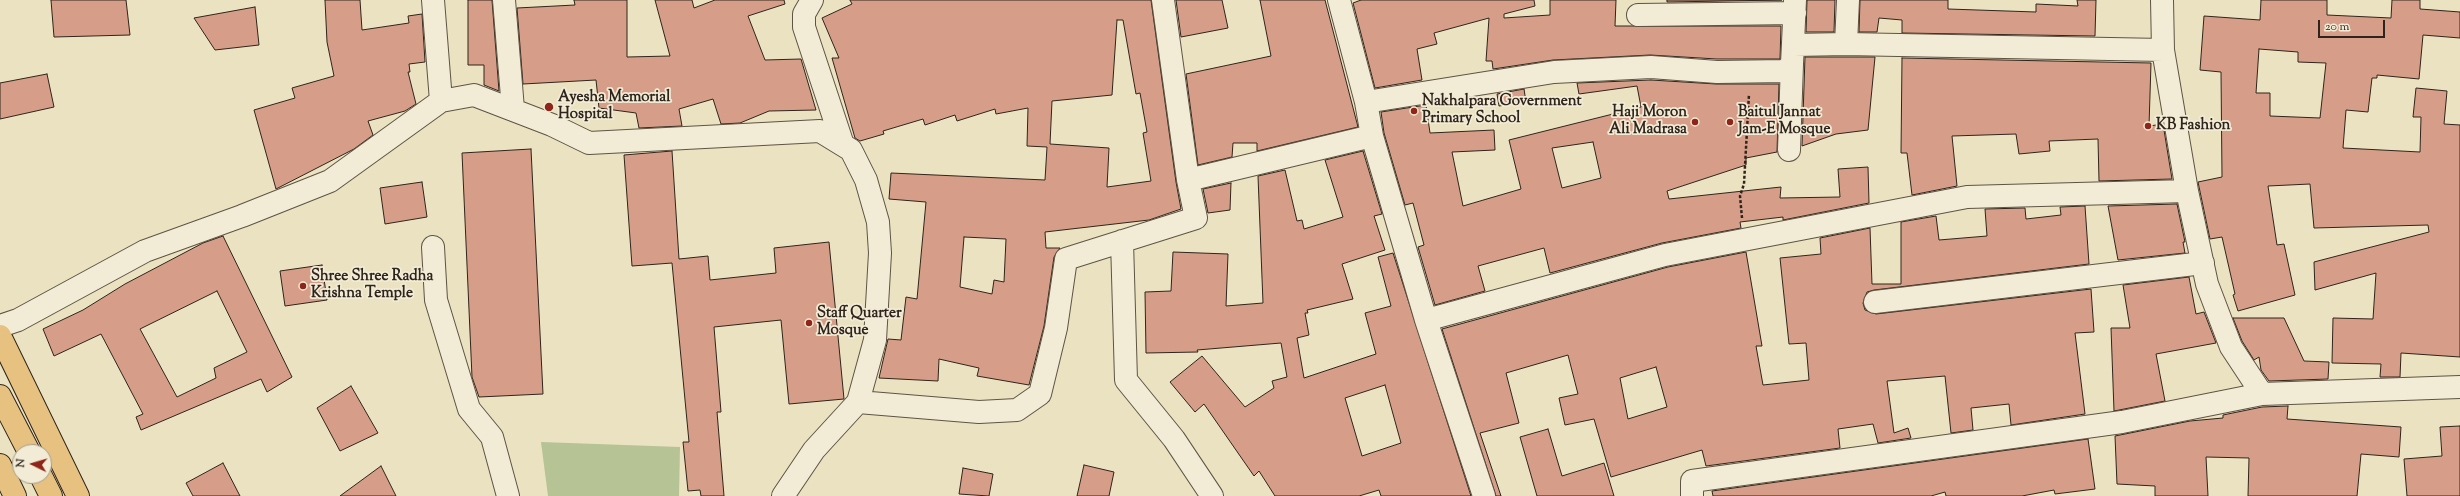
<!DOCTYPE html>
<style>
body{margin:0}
#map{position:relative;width:2460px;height:496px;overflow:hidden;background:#ebe2c1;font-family:"Sorts Mill Goudy",serif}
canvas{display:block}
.north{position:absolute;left:12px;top:444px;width:40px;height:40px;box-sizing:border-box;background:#f2ecd7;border:1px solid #a49c8c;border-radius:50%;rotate:275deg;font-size:11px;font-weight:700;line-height:16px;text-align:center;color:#2f241b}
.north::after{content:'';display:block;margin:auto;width:14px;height:18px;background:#8f2418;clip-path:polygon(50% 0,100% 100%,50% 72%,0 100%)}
.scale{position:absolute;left:2318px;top:20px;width:67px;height:18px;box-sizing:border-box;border:2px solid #2f241b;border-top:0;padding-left:5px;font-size:12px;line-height:14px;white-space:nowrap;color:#2f241b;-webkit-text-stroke:3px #f2ecd7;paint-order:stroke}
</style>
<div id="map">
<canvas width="2460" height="496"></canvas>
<div class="north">N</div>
<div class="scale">20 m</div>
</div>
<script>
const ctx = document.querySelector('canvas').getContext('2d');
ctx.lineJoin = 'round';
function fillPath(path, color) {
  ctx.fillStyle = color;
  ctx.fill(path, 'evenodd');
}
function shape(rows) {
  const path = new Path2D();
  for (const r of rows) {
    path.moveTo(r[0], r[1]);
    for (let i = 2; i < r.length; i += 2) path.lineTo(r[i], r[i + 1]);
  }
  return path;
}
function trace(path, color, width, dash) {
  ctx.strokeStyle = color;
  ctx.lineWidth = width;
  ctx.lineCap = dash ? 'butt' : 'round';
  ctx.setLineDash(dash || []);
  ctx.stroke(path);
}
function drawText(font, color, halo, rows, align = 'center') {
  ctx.font = font + ' "Sorts Mill Goudy",serif';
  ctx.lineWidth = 3.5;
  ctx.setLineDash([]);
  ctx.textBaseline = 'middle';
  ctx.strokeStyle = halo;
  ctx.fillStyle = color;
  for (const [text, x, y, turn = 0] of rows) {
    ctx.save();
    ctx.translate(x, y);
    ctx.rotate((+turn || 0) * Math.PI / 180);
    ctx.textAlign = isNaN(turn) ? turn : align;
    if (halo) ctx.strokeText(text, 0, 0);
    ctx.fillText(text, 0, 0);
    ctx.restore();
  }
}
const green = shape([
 [541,442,680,447,679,496,548,496]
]);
const building = shape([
 [51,0,126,0,130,35,54,37,51,0],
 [325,0,360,0,362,30,409,23,408,16,422,14,425,62,409,64,410,72,408,72,416,104,405,111,368,121,373,135,354,149,276,189,254,110,295,98,292,88,334,76,327,42,325,0],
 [468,0,492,0,499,91,484,85,484,65,468,65,468,0],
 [574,0,627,0,627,57,670,56,655,0,692,0,694,8,715,0,784,0,785,4,748,16,765,60,801,59,816,110,769,111,740,123,721,124,713,99,679,109,682,126,639,128,636,113,599,108,596,80,523,84,517,8,575,5,574,0],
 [850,0,1151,0,1176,182,1181,209,1149,220,1045,232,1046,248,1060,248,1054,257,1044,326,1029,385,977,376,979,368,939,359,938,381,879,378,888,339,901,340,906,297,917,299,926,202,889,199,891,173,1045,180,1047,147,1027,146,1028,108,996,114,995,109,957,121,955,115,925,125,923,119,883,131,884,134,860,141,855,138,832,58,839,58,822,18,852,4,850,0],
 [1117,20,1123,20,1136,94,1140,93,1147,132,1143,133,1151,181,1107,187,1109,148,1050,144,1052,101,1112,95,1117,20],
 [964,237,1006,239,1004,282,994,280,992,294,960,287,964,237],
 [1176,0,1222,0,1228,28,1181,37,1176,0],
 [1260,0,1325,0,1358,127,1257,151,1257,143,1233,143,1232,157,1198,165,1186,74,1271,56,1260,0],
 [1361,0,1534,0,1535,6,1504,14,1504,18,1550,15,1550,0,1616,0,1615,26,1781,26,1780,59,1717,59,1650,55,1553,60,1493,69,1492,61,1486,61,1489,18,1434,33,1437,44,1417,49,1422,80,1375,88,1353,3,1361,0],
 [1667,0,1782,0,1667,2,1667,0],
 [1807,0,1835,0,1834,32,1806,32,1807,0],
 [1860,0,1948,0,1948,9,2036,12,2036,4,2078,6,2077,0,2096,0,2095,36,1902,33,1902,20,1879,18,1877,32,1859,32,1860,0],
 [2261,0,2327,0,2327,15,2391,18,2392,0,2420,0,2420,9,2460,12,2460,38,2423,35,2419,79,2377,75,2377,78,2372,78,2368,112,2346,110,2343,148,2420,152,2421,117,2413,117,2416,88,2447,91,2444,124,2460,125,2460,357,2401,353,2400,377,2380,377,2381,364,2332,363,2333,318,2373,319,2376,273,2315,290,2314,262,2429,232,2428,225,2314,228,2310,184,2268,186,2277,245,2284,244,2295,295,2238,311,2233,295,2235,294,2222,237,2210,239,2198,182,2222,177,2221,72,2200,70,2204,16,2260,20,2261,0],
 [2259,49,2298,52,2298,62,2326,63,2320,118,2270,116,2270,93,2256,93,2259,49],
 [255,7,259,45,215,50,194,18,255,7],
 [1805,57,1875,57,1868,130,1836,134,1802,146,1805,57],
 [1902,58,2151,63,2149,126,2163,124,2172,179,2099,181,2098,139,2049,141,2050,151,2019,154,2016,134,1952,136,1957,186,1912,195,1907,153,1901,153,1902,58],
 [47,74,54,107,0,119,0,83,47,74],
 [1651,80,1716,84,1779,84,1777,152,1746,158,1746,165,1667,191,1669,199,1781,187,1780,198,1840,197,1838,169,1868,167,1869,203,1783,220,1783,217,1740,222,1741,228,1662,243,1550,273,1544,248,1478,266,1485,291,1435,305,1418,247,1424,245,1413,203,1405,205,1384,133,1381,112,1426,105,1430,133,1494,130,1495,150,1452,152,1463,206,1521,189,1509,140,1641,107,1637,86,1579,94,1577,83,1651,80],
 [1593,142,1601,178,1562,188,1552,148,1593,142],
 [1524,89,1526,102,1499,106,1497,94,1524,89],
 [531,149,543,394,479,397,472,377,462,153,531,149],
 [672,151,679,259,708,256,710,280,776,273,774,248,829,242,844,399,789,404,781,320,714,327,721,412,717,412,724,496,701,496,700,490,688,491,683,442,689,442,672,263,632,266,624,155,672,151],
 [1363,151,1382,214,1374,216,1385,250,1342,264,1353,299,1307,310,1308,313,1305,313,1309,335,1297,338,1304,378,1376,354,1365,313,1391,306,1378,257,1393,253,1471,496,1381,496,1379,490,1359,496,1275,496,1259,471,1254,476,1204,404,1195,412,1170,382,1202,356,1245,407,1274,388,1272,381,1287,377,1281,343,1197,350,1198,352,1146,353,1145,292,1171,291,1173,252,1228,254,1226,306,1263,303,1258,176,1285,170,1297,221,1302,220,1304,229,1343,217,1325,160,1363,151],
 [1385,385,1401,443,1362,456,1345,398,1385,385],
 [422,182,427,217,385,224,380,188,422,182],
 [1231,183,1230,210,1208,213,1203,189,1231,183],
 [2177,204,2185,242,2183,242,2185,253,2118,260,2108,206,2177,204],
 [2085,206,2089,264,1874,290,1867,292,1863,303,1865,310,1876,314,2091,289,2094,332,2075,333,2085,414,2011,425,2009,404,1971,408,1973,430,1951,433,1945,376,1887,381,1894,433,1908,428,1911,438,1878,443,1873,424,1838,429,1840,448,1706,466,1702,450,1611,477,1594,419,1565,425,1559,398,1578,394,1568,355,1506,373,1519,423,1480,433,1501,496,1496,496,1442,329,1668,267,1746,252,1762,346,1756,346,1763,385,1809,380,1806,343,1789,344,1780,258,1821,254,1820,238,1870,228,1872,284,1901,284,1901,222,1936,216,1939,240,1987,236,1985,209,2025,208,2026,219,2061,215,2060,207,2085,206],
 [1656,367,1667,407,1628,419,1620,378,1656,367],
 [223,236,292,377,267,392,261,379,141,430,136,417,143,414,101,334,54,356,43,329,83,310,125,284,203,243,223,236],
 [217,291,247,352,214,368,216,378,177,397,140,329,217,291],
 [322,265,327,300,285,306,280,271,322,265],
 [2189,277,2196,314,2204,312,2216,343,2156,354,2165,401,2114,411,2111,328,2130,328,2123,285,2189,277],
 [2233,318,2284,318,2304,361,2329,362,2328,379,2269,381,2261,370,2259,357,2254,360,2242,341,2233,318],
 [351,386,378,433,340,451,317,408,351,386],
 [2288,406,2287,419,2401,427,2399,457,2361,454,2357,496,2248,496,2249,458,2206,457,2208,496,2155,496,2155,486,2117,484,2115,436,2190,421,2223,418,2223,415,2262,407,2288,406],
 [2460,426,2460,496,2407,496,2404,459,2442,456,2440,427,2460,426],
 [1548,429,1562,476,1604,463,1614,496,1537,496,1520,437,1548,429],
 [2088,439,2095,489,2055,494,2054,490,2022,496,1946,496,1945,492,1931,496,1713,496,1712,491,2088,439],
 [223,463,240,496,193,496,186,483,223,463],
 [1084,465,1114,472,1109,496,1077,496,1084,465],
 [381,466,396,496,340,496,381,466],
 [963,468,993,474,989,496,959,494,963,468]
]);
const path = shape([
 [1742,218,1740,196,1744,184,1749,94]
]);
const minor = shape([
 [433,0,441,101],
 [504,0,513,109],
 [812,0,804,14,804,27,843,145],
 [1339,0,1366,102,1372,136,1426,320,1484,496],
 [2162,0,2163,50,2187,191,2207,284,2231,347,2262,394,2460,387],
 [1638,15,1795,13],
 [1846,44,1848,0],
 [1794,45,1846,44,2163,50],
 [1366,102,1554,72,1651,67,1717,72,1785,71,1792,64,1795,0],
 [1789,150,1792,64],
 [1188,180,1372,136],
 [1122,241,1126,380,1174,439,1212,496],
 [433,247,436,300,469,409,492,437,508,496],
 [1875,302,2203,263],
 [1426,320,1665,255,1967,197,2187,191],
 [0,326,18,320,145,251,242,216,330,181,441,101,474,95,552,125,589,143,820,131,851,150,866,180,878,222,880,253,875,340,858,402,814,450,783,496],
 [858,402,979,412,1017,410,1040,394,1056,328,1066,259,1196,218,1188,180,1163,0],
 [1692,496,1692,481,2122,422,2262,394]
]);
const highway = shape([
 [0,336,78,496],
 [0,396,29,452],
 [0,465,15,496],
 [41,476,51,496]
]);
const markers = [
 [549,107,5,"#8f2418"],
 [1414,111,4,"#8f2418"],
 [1695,122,4,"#8f2418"],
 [1730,122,4,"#8f2418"],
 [2148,126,4,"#8f2418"],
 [303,286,4,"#8f2418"],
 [809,323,4,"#8f2418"]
];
const poiNames = [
 ["Ayesha Memorial",558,98],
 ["Hospital",558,115],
 ["Nakhalpara Government",1422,102],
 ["Primary School",1422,119],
 ["Haji Moron",1687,113,"right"],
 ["Ali Madrasa",1687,130,"right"],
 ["Baitul Jannat",1738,113],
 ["Jam-E Mosque",1738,130],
 ["KB Fashion",2156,126],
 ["Shree Shree Radha",311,277],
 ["Krishna Temple",311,294],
 ["Staff Quarter",817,314],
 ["Mosque",817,331]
];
fillPath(green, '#b6c394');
fillPath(building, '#d69e88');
trace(building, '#2f241b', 1);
trace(minor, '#5e5444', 24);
trace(highway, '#2f241b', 24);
trace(path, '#2f241b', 2.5, [3, 2]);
trace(minor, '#f2ecd7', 22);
trace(highway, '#e6c180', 22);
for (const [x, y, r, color] of markers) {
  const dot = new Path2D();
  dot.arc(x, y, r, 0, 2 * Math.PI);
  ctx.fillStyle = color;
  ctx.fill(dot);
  trace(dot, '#f2ecd7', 1.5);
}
drawText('bold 15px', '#2f241b', '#f2ecd7', poiNames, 'left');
</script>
